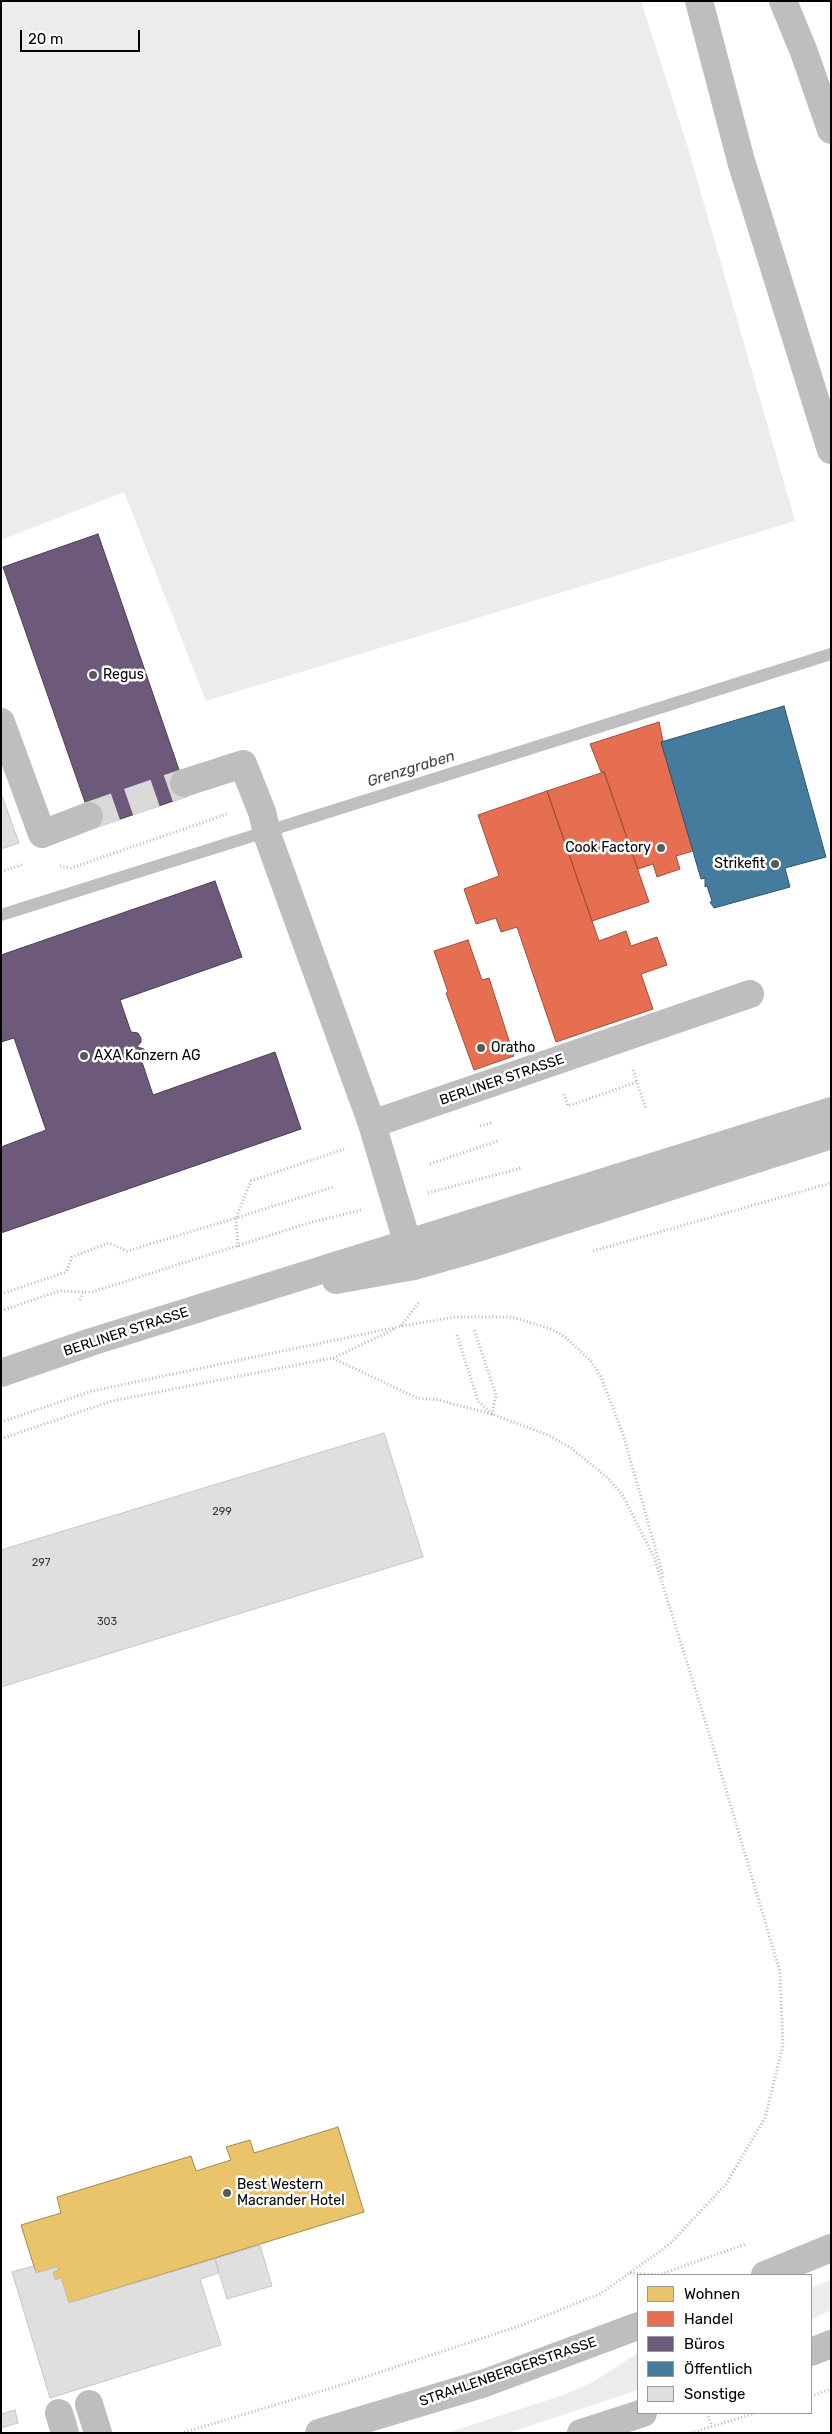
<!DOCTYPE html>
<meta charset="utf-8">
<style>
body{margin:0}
#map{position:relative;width:832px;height:2434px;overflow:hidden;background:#fff;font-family:Rubik,sans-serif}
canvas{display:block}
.frame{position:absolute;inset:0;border:2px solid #000;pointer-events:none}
.legend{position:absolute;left:637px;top:2274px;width:175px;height:140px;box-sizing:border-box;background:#fff;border:1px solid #999;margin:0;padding:6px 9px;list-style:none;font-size:15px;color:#000}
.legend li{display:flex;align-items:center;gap:10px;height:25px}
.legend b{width:25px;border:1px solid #999}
.scale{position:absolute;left:20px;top:30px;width:120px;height:22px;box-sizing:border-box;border:2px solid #000;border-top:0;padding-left:6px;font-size:15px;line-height:18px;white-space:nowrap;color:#000;-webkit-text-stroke:4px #fff;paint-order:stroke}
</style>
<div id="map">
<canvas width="832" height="2434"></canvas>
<div class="frame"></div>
<ul class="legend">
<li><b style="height:14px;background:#e9c46a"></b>Wohnen</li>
<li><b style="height:14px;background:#e76f51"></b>Handel</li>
<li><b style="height:14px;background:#6d597a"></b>Büros</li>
<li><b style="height:14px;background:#457b9d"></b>Öffentlich</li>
<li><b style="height:14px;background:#dfdfdf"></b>Sonstige</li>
</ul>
<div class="scale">20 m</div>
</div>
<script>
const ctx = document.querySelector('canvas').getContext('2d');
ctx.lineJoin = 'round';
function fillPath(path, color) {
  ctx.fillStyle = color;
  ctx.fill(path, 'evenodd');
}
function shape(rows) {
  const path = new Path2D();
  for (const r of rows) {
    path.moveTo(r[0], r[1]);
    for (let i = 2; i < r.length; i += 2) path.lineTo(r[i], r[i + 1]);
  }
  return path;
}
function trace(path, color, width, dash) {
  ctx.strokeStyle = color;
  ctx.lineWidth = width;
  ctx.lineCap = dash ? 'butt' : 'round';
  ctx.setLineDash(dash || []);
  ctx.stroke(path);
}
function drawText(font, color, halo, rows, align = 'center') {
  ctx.font = font + ' Rubik,sans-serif';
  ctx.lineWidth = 5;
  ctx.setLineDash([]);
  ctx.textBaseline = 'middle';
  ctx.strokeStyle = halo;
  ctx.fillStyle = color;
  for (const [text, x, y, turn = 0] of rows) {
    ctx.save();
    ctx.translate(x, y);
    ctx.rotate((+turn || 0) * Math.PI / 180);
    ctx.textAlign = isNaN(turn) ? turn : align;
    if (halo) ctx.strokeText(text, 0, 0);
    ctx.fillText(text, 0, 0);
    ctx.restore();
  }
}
const green = shape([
 [1,1,641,1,686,141,795,521,206,701,124,492,1,540],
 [831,2280,831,2310,811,2320,811,2288],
 [638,2353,638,2390,508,2433,447,2433,566,2394,593,2382]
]);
const homes = shape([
 [338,2127,364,2212,69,2303,61,2278,55,2280,53,2272,58,2270,57,2267,36,2273,21,2225,61,2213,57,2197,191,2156,196,2171,231,2160,226,2147,250,2140,254,2153,338,2127]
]);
const shops = shape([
 [659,722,663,741,661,742,693,851,676,856,680,869,657,877,653,864,638,869,604,772,601,772,590,744,659,722],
 [604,772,649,902,592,921,547,791,604,772],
 [547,791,599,941,626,931,631,946,657,937,667,965,641,974,653,1009,556,1042,517,927,501,932,496,918,476,924,464,889,499,876,478,815,547,791],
 [468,940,482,980,489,978,514,1056,474,1070,446,993,448,992,434,951,468,940]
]);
const offices = shape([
 [98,534,188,796,94,828,3,567,98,534],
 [215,881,242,957,120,1000,131,1032,138,1033,141,1038,141,1042,137,1047,144,1049,147,1055,142,1062,153,1095,275,1052,301,1129,1,1233,1,1147,46,1130,14,1038,1,1042,1,955,215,881]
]);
const public = shape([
 [784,706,826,857,785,868,790,887,714,908,710,902,712,901,707,886,705,887,705,878,701,879,661,742,784,706]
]);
const stream = shape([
 [1,915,831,654]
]);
const building = shape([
 [1,793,19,843,1,849,1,793],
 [384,1433,423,1557,1,1687,1,1550,384,1433],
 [260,2245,272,2286,227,2299,215,2259,260,2245],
 [215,2259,219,2273,200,2279,221,2345,50,2398,12,2272,33,2266,36,2273,57,2267,58,2270,53,2272,55,2280,61,2278,69,2303,215,2259],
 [15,2410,18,2423,1,2428,1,2414,15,2410]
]);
const minorTunnel = shape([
 [89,816,184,783]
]);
const path = shape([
 [60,866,71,868,227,814],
 [1,872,24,864],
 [633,1070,646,1109],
 [564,1094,568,1106,637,1082],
 [480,1126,492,1123],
 [430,1164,498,1141],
 [428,1193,521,1168],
 [238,1247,236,1218,333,1187],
 [593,1251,831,1183],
 [1,1294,66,1272,72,1257,109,1243,127,1251,236,1218,251,1181,344,1149],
 [80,1300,83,1293],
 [1,1311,59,1291,92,1292,312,1222,361,1210],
 [401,1326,419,1302],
 [457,1335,478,1401,492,1414,496,1395,474,1329],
 [333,1358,395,1329],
 [1,1422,92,1391,402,1326,455,1317,512,1317,551,1329,564,1336,591,1361,601,1377,624,1437,664,1579],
 [1,1439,112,1401,332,1358,417,1398,438,1400,492,1414,548,1435,571,1448,608,1478,623,1496,654,1557,713,1746,780,1972,783,2045,765,2118,726,2184,670,2244,600,2294,522,2325,338,2386,182,2433],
 [630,2273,659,2275,746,2244],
 [811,2396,831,2389],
 [707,2413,712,2426],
 [691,2433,755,2413]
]);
const minor = shape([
 [1,722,42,834,89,816],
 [184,783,243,764,262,812,268,837,372,1124,414,1265],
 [372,1124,750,994],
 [89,2404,98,2433],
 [59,2413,65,2433]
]);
const major = shape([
 [336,1280,414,1266,484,1246,831,1135],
 [1,1373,91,1342,831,1111],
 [765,2275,831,2248],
 [811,2352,831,2344],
 [319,2433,485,2383,638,2326],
 [581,2433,643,2413]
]);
const highway = shape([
 [699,1,741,161,831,450],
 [783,1,804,52,831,130]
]);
const markers = [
 [93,675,5,"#595959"],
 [661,848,5,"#595959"],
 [775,864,5,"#595959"],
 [481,1048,5,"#595959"],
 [84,1056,5,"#595959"],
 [227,2193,5,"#595959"]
];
const numberNames = [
 ["299",222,1512],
 ["297",41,1563],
 ["303",107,1622]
];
const poiNames = [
 ["Regus",103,675],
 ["Cook Factory",651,848,"right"],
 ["Strikefit",765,864,"right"],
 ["Oratho",491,1048],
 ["AXA Konzern AG",94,1056],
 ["Best Western",237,2185],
 ["Macrander Hotel",237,2201]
];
const streetNames = [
 ["BERLINER STRASSE",502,1080,-19],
 ["BERLINER STRASSE",126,1332,-18],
 ["STRAHLENBERGERSTRASSE",508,2372,-19]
];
const waterNames = [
 ["Grenzgraben",411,769,-17]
];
fillPath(green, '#ececec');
fillPath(homes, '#e9c46a');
trace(homes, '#a3894a', 1);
fillPath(shops, '#e76f51');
trace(shops, '#a24e39', 1);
fillPath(offices, '#6d597a');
trace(offices, '#4c3e55', 1);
fillPath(public, '#457b9d');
trace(public, '#30566e', 1);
trace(stream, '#bfbfbf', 12);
fillPath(building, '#dfdfdf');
trace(building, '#c7c7c7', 1);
trace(minorTunnel, '#d9d9d9', 28, [28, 14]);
trace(path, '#b9b9b9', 3, [1, 2.5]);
trace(minor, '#bebebe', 28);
trace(major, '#bebebe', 28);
trace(highway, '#bebebe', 28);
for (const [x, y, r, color] of markers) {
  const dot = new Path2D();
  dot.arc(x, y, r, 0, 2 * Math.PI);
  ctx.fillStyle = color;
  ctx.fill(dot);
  trace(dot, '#fff', 2);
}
drawText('11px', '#383838', null, numberNames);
drawText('14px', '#000', '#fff', poiNames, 'left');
drawText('14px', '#000', '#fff', streetNames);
drawText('italic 15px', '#444', '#fff', waterNames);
</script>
